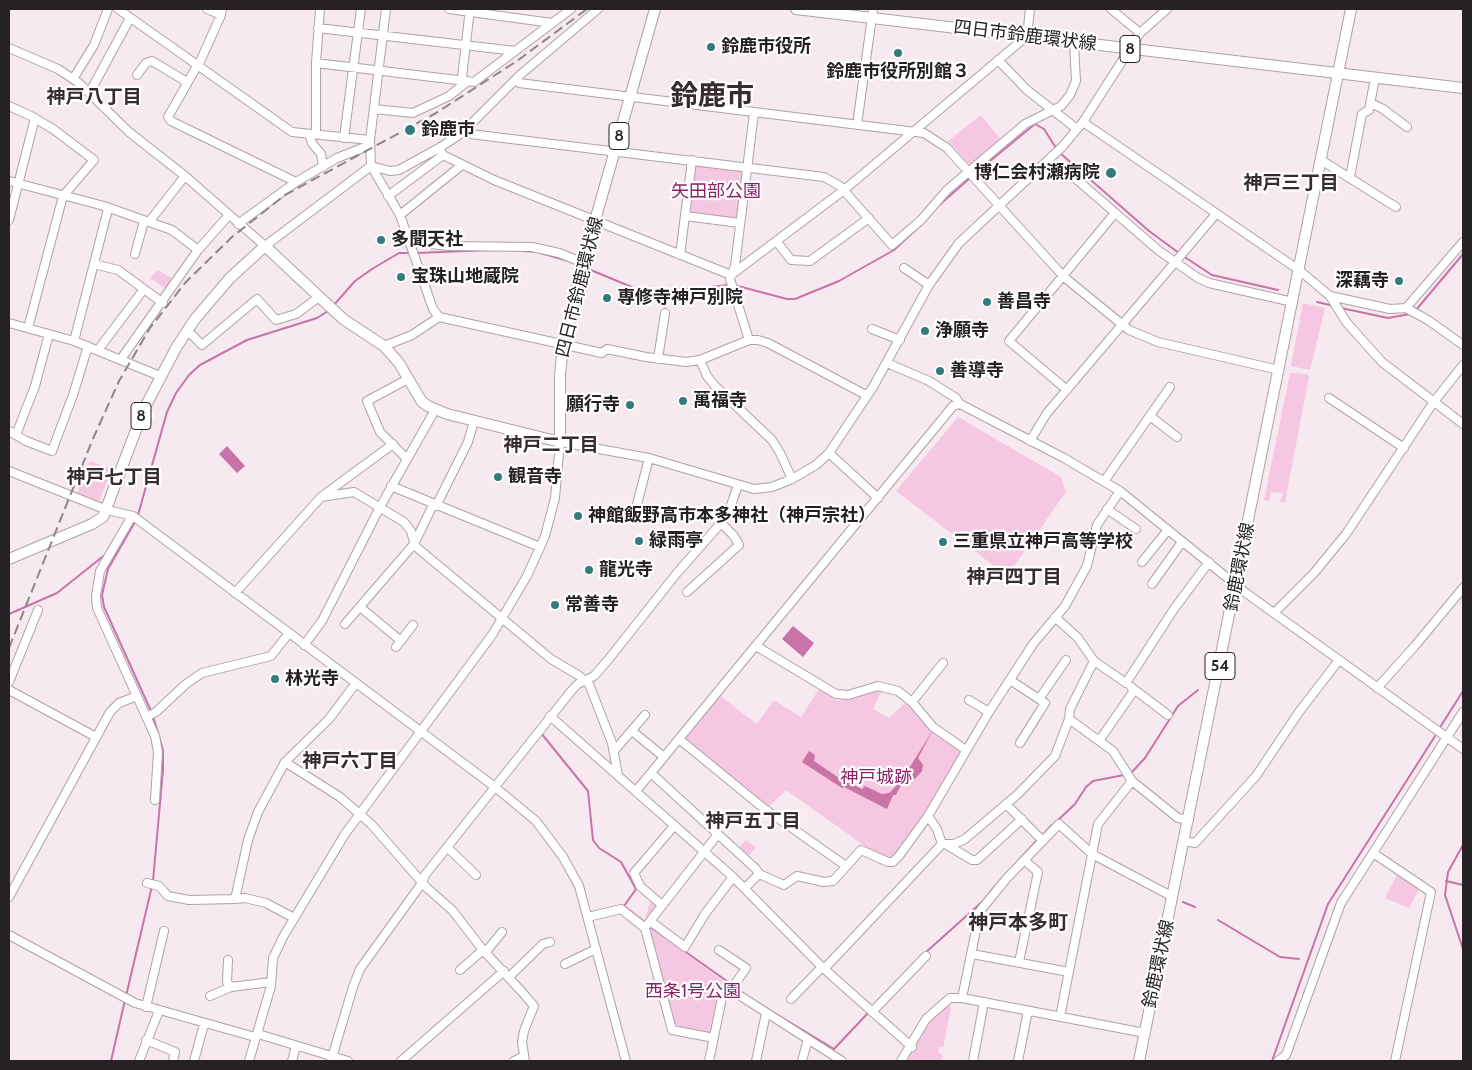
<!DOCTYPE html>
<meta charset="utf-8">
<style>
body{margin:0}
#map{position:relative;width:1472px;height:1070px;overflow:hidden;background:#f7e9f0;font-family:Cabin,sans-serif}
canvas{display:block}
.frame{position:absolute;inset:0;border:10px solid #262124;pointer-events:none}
</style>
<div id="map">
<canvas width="1472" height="1070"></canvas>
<div class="frame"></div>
</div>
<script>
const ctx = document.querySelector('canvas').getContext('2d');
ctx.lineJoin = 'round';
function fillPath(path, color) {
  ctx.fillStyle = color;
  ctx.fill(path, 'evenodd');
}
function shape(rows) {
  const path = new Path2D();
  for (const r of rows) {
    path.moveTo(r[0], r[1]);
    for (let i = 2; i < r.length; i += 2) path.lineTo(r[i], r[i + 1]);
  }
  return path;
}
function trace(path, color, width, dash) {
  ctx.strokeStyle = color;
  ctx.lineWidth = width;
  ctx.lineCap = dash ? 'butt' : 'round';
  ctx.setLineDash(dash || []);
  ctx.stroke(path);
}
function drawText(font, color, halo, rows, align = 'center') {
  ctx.font = font + ' Cabin,"Noto Sans JP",sans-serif';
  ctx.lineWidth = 4.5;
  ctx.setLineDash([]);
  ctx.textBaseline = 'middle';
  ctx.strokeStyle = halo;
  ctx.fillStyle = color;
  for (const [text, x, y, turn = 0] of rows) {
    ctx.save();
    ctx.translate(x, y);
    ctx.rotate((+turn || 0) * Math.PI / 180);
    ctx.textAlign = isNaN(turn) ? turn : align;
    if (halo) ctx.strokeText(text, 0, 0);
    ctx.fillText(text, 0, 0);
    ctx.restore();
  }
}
const green = shape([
 [981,115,1002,141,970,165,948,141],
 [697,164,742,169,744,172,738,218,735,220,690,214,689,211,694,166],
 [158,270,175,280,169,291,150,278],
 [1303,303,1325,308,1310,370,1291,366],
 [1290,373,1307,374,1309,377,1285,502,1280,502,1283,493,1271,492,1269,501,1264,500],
 [958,417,1061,477,1066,492,1007,576,896,491],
 [90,461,112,469,99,501,77,494],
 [819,689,837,701,883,689,873,709,889,718,907,701,922,720,962,753,927,813,893,859,885,860,786,790,767,809,685,741,684,736,719,695,757,724,774,700,801,717],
 [746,840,756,847,748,857,738,849],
 [1398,873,1420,888,1409,908,1385,898],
 [651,899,655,902,655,908,645,919],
 [650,928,729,985,720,990,711,1035,675,1027],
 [950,1002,951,1009,943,1047,939,1047,938,1051,943,1056,941,1061,904,1061,928,1021]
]);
const water = shape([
 [227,446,245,466,237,473,219,454],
 [793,626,814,643,803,657,782,639],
 [933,730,918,758,923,765,922,771,916,778,900,787,896,795,893,795,887,809,844,787,842,788,802,762,809,751,815,755,814,761,839,778,862,789,865,786,882,794,889,793,901,781]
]);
const stream = shape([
 [1060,153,1149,231,1179,253],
 [973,175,1035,124,1044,129,1056,148],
 [936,208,970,178],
 [508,250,537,252,572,262],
 [416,253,491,250],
 [1183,256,1212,275,1278,290],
 [586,268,646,293,730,285],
 [734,285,787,299,795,299,839,281,894,250,921,225],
 [1317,302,1334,306],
 [333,306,355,281,372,269,399,253,411,253],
 [1341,308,1388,318,1410,314],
 [1416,310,1463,254],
 [138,515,167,412,176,393,189,375,200,365,247,340,317,318,328,311],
 [136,520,108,569,102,595,104,607,151,711],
 [9,614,57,593,106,554],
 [153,716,163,750,163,770,153,881],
 [1439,729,1463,691],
 [541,733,588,791,593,840,599,848,621,862,636,889,624,906,646,923],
 [1131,773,1145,758,1178,706,1198,690],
 [1056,822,1075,804,1086,787,1093,781,1124,775],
 [1042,836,1052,825],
 [1463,845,1448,872,1445,895,1463,949],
 [1009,871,1038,839],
 [1446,881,1463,885],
 [1183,902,1195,907],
 [1218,920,1280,957,1299,959],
 [649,926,731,984],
 [925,953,983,901,994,887],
 [735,987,743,993],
 [126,996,152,886],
 [753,1000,834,1049,869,1012],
 [111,1061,125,1000],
 [1272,1061,1328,904,1437,733]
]);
const minor = shape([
 [118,9,292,132,370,140],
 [207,9,221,15],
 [386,9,370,140,371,166,400,215,433,309,439,317,602,353,607,349,646,357,686,362,700,360,749,340,758,340,768,343,866,395],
 [449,9,552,23],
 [1111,9,1140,33],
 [318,28,515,51],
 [9,48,58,69,79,83,129,132,185,176,265,246,371,166,390,171,399,170,439,148,443,155,494,180,731,275,844,190,1027,36,1030,9],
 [998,60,1027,90,1077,129],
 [316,63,474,82,571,9],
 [197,66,168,117,171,121,296,182],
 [198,66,221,15,222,9],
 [137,75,146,63,152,61,187,82],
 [73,79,94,45,108,9],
 [516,80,519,83,924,133,947,148,1064,277,1129,330,1158,342,1279,370],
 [461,86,470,9],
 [90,92,130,18],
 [1371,103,1383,109,1407,127],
 [9,106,31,116,53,129,94,160,63,196,28,328],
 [374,109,413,113,449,96,468,81],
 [1083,122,1299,270,1330,296,1347,323,1382,362,1463,424],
 [857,125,873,9],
 [462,133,824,177,840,186,892,245,921,220,947,190,1025,124,1061,106,1070,95,1076,81,1074,43],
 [309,134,312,143,321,154,323,167],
 [316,134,316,63,320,9],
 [344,138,361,9],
 [439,148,462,133,520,75,598,9],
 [1321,160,1396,207],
 [1350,177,1362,114,1369,110,1375,78],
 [1075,178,1158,250,1198,278,1209,283,1293,302],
 [9,181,104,206,149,222,185,176],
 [388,196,443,155],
 [400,215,462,165],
 [685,216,740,223],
 [9,220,35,118],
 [149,222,172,230,198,250],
 [238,224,296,182,337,158,370,145],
 [410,242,449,246,532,247,559,253,584,263],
 [777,242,791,260,810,261,869,218],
 [135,254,144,221],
 [680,255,692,160],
 [94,264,118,270,163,303],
 [904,268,929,285],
 [1330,296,1390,309,1406,308,1428,320,1463,345],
 [1406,308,1463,242],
 [9,323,74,341,160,376],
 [872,329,900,340],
 [187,330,202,345,257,299,276,320,296,314,319,297],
 [749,340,730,279,735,266,754,113],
 [74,341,108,209],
 [384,346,412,335,439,317],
 [98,350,144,289],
 [121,359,198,250,229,215],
 [658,359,665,313],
 [700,360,707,376,715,386,772,440,780,453,792,479],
 [887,363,929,381,956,398,960,404],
 [1067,390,1009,341,1115,213],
 [1329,398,1404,448],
 [1150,416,1177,437],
 [9,431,26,441,52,451,73,395,88,346],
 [16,435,35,386,49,334],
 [1030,441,1047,413,1216,214],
 [829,453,878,498],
 [407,459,380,432,367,401,408,379],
 [9,471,107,510,133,516,495,787,536,821,563,857,579,886,626,1061],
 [1105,480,1170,387],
 [391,486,540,547],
 [321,497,354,492,404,522,411,531,415,546,551,659,578,675,589,684,612,743,618,775],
 [436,506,468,442,474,421],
 [1107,509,1136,529],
 [132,516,100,571,96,596,97,608,155,736,158,752,155,800],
 [634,516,649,458],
 [1142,562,1167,531],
 [1152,584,1182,542],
 [687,592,739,545,734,536,721,523],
 [235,593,321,497,393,444],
 [360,607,401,641],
 [1274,613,1314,573,1346,534,1433,403,1463,365],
 [1055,617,1078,638,1094,661,1126,683,1174,609,1209,562],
 [345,624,414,544,433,505],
 [304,645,322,621,380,507,435,410],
 [756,646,836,694,848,695,878,686,898,691,912,702,933,727,966,750],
 [396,647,413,625],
 [1010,680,1039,699,1066,660],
 [9,682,38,610],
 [1131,687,1168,715],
 [1377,688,1414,647,1463,588],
 [9,690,96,737],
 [969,700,989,712],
 [912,702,943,663],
 [550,716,733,877,822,967,912,1047],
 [146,717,156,712,186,684,202,673,271,656,289,633],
 [1069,719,1113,751,1132,781,1178,818,1189,820],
 [632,731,664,757],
 [679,739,762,807,846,866],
 [1099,741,1133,692],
 [1020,743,1045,703,1039,699],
 [614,751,645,715],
 [285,762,340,797,371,824,427,888,452,910,483,950,522,992,534,1006,524,1031,522,1042,525,1061],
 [651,773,756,869,759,874],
 [636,791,953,406,960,404,1064,458,1120,491,1246,593,1463,749],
 [1006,804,1043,841],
 [928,816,937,829,942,844],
 [1184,841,1195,843,1256,776,1299,712,1339,660],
 [942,844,954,844,965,839,1018,794,1055,756,1069,719,1070,709,1094,661],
 [947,845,972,860,977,860,1022,819],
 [447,847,476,875],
 [1373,853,1431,892,1395,1061],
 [147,883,159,886,168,896,189,900,235,899],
 [745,888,759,874,784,885,797,876,824,882,833,881,861,850,888,862,893,862,899,856,928,816,989,712,1033,644,1065,606,1087,566,1097,525,1120,491],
 [9,897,110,712,119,703,137,696],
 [662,905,640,886,634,873,674,826],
 [588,917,621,909,645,928,672,1030,714,1038],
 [294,918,266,903,245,898,235,899,248,840,258,812,285,762,329,719,356,683],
 [650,921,685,947,705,914,733,877],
 [647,925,718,834],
 [9,935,135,1003,255,1037],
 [719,950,746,968,731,990],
 [485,953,502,932],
 [972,954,1069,972],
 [228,960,227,982,231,987],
 [1019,962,1038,872,1024,860],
 [565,964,596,949],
 [825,968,942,844],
 [460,970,483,950],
 [510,976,543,944,550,942],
 [210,996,231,987,271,982],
 [962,998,980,911,1007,878,1059,824,1092,854,1173,897],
 [791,999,822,967],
 [146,1007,164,931],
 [872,1012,926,956],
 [1060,1017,1098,824,1132,781],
 [258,1034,348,1061],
 [146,1040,175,1052,173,1061],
 [139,1061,159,1011],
 [194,1061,204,1024],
 [249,1061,271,986,273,958,283,937,345,834,492,635,527,576,545,536,555,498,560,442,649,458,754,489,772,487,792,479,816,465,829,453,873,387,929,285,959,243,1062,147,1083,122,1140,33,1167,9],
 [292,1061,296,1046],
 [331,1061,353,987,360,969,422,883,425,875,572,690,578,684,594,676,608,660,677,573,721,523,729,511,738,485],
 [401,1061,504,971],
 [514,1061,524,1056],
 [709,1061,723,993,731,990,842,1061],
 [756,1061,766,1013],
 [802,1061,808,1039],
 [901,1061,926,1019,950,998,962,998,1145,1033],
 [973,1061,984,1002],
 [1018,1061,1028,1011],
 [1278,1061,1286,1055,1341,903,1463,712]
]);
const major = shape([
 [796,9,1463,88],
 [9,559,92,524,103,517,144,409,176,348,195,319,230,278,265,246,343,319,384,346,399,363,422,402,428,406,447,414,560,442,560,375,563,346,581,270,655,9],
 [1139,1061,1351,9]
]);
const rail = shape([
 [9,648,92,441,119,381,150,328,185,283,232,237,285,195,436,113,517,61,587,9]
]);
const minorBridge = shape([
 [136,410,150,415]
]);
const markers = [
 [711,47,5,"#327b7a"],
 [898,53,5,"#327b7a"],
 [410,130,6,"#327b7a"],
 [1111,173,6,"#327b7a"],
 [381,240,5,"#327b7a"],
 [401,277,5,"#327b7a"],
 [1399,281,5,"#327b7a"],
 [607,298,5,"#327b7a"],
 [987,302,5,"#327b7a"],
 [925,331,5,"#327b7a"],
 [940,371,5,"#327b7a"],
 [683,401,5,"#327b7a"],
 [630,405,5,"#327b7a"],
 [498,477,5,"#327b7a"],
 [578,516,5,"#327b7a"],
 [639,541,5,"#327b7a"],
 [943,542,5,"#327b7a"],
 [589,570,5,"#327b7a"],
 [555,605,5,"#327b7a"],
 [275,679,5,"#327b7a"]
];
const shields = [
 [1130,49,20],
 [619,136,20],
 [141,416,20],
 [1220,666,30]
];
const shieldNames = [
 ["8",1130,49],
 ["8",619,136],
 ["8",141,416],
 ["54",1220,666]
];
const streetNames = [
 ["四日市鈴鹿環状線",1025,36,7],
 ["四日市鈴鹿環状線",580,287,-76],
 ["鈴鹿環状線",1240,567,-79],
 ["鈴鹿環状線",1159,964,-78]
];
const poiNames = [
 ["鈴鹿市役所",721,47],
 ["鈴鹿市役所別館３",898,72,"center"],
 ["鈴鹿市",421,130],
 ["博仁会村瀬病院",1100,173,"right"],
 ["多聞天社",391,240],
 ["宝珠山地蔵院",411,277],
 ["深藕寺",1389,281,"right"],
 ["専修寺神戸別院",617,298],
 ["善昌寺",997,302],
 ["浄願寺",935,331],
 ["善導寺",950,371],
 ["萬福寺",693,401],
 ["願行寺",620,405,"right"],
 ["観音寺",508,477],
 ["神館飯野高市本多神社（神戸宗社）",588,516],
 ["緑雨亭",649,541],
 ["三重県立神戸高等学校",953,542],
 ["龍光寺",599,570],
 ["常善寺",565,605],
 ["林光寺",285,679]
];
const parkNames = [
 ["矢田部公園",716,192],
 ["神戸城跡",876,778],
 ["西条1号公園",693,992]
];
const neighbourhoodNames = [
 ["神戸八丁目",94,97],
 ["神戸三丁目",1291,183],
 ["神戸二丁目",551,445],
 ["神戸七丁目",114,477],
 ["神戸四丁目",1014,577],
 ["神戸六丁目",350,761],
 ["神戸五丁目",753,821]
];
const quarterNames = [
 ["神戸本多町",1018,923]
];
const townNames = [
 ["鈴鹿市",712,97]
];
fillPath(green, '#f6c7e1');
fillPath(water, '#c973a7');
trace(stream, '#c973a7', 2);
trace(minor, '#aea1a8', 10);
trace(major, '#aea1a8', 12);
trace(minor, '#fff', 8);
trace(major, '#fff', 10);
trace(rail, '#8e858a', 2, [10, 5]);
trace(minorBridge, '#aea1a8', 10, []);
trace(minorBridge, '#fff', 8);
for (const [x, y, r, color] of markers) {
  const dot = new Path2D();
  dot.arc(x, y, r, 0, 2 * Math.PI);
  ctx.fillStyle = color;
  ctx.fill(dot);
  trace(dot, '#fff', 2);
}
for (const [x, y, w] of shields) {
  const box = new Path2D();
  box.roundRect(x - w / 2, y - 13.5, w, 27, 4);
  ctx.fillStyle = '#fff';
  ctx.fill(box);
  trace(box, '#262124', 1);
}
drawText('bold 16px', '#262124', null, shieldNames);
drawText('18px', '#262124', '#fff', streetNames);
drawText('bold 18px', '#262124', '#fff', poiNames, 'left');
drawText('18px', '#8a2469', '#fff', parkNames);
drawText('bold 19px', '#372c32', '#fff', neighbourhoodNames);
drawText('bold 20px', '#372c32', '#fff', quarterNames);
drawText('bold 28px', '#372c32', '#fff', townNames);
</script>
